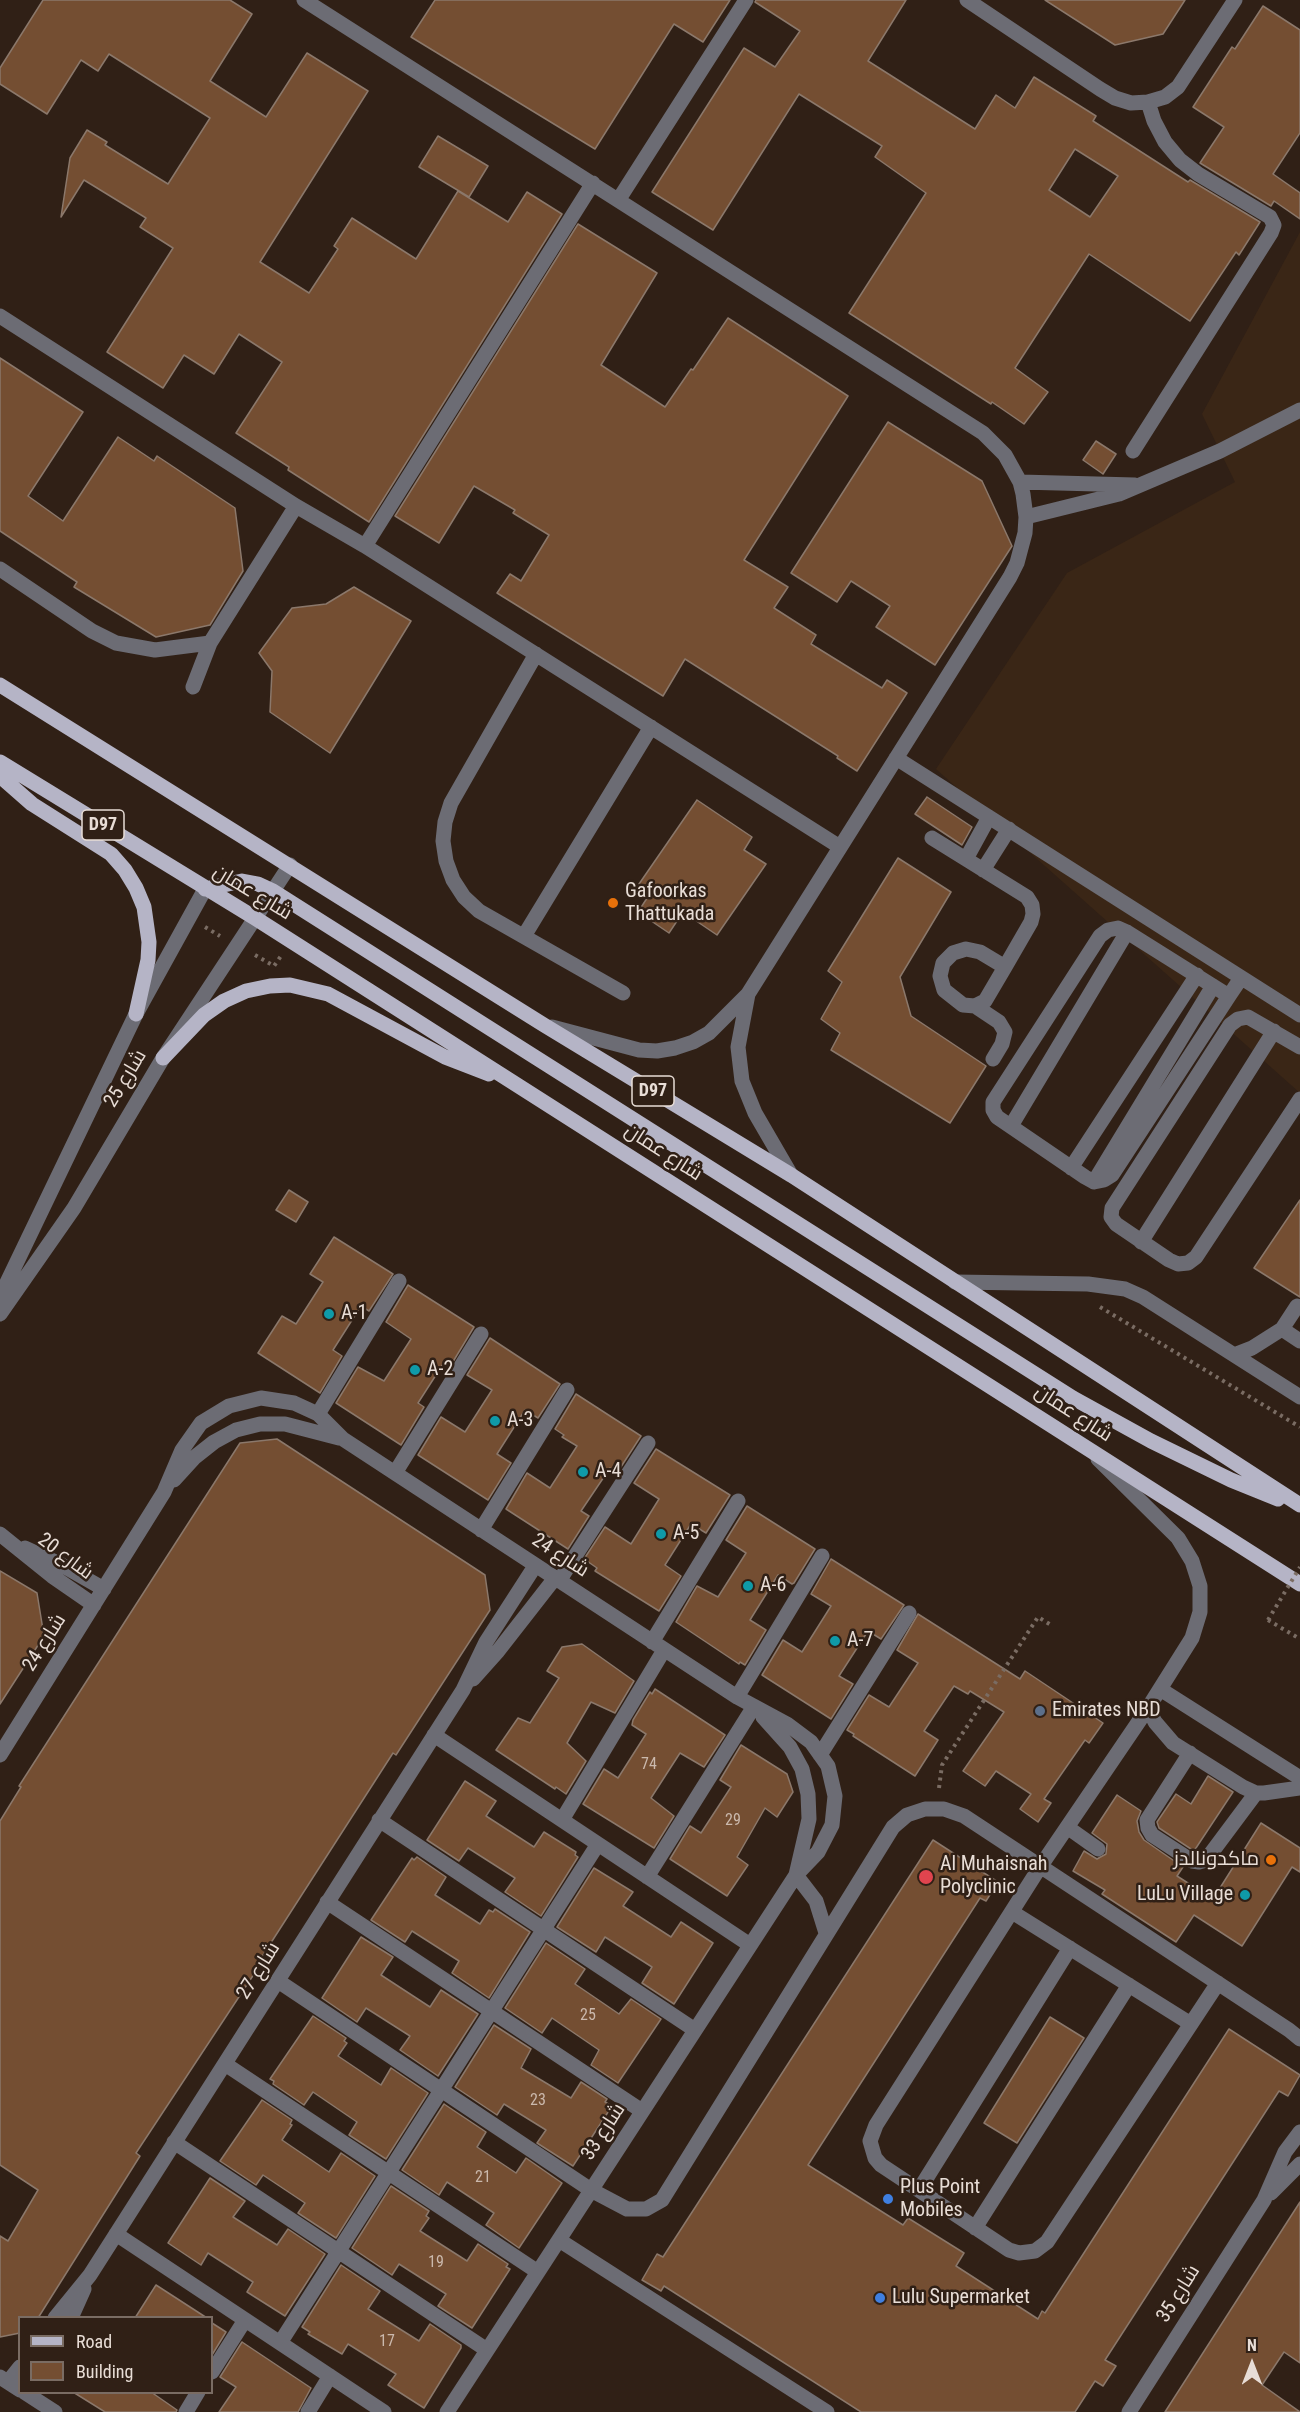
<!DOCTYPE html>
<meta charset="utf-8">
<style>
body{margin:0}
#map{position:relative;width:1300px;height:2412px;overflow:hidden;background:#302016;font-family:"Roboto Condensed",sans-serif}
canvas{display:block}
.legend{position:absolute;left:18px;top:2316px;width:195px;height:78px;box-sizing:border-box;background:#302016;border:2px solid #7a6c63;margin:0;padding:8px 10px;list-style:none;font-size:18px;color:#e8ddd6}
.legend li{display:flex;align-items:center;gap:12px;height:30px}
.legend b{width:30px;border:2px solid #7a6c63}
.north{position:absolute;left:1222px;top:2334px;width:60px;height:60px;-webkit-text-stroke:4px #302016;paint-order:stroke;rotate:0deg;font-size:16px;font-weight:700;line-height:24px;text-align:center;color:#e8ddd6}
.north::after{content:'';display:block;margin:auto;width:21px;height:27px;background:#e8ddd6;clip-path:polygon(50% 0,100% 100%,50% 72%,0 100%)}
</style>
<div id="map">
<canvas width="1300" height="2412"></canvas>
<ul class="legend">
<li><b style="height:8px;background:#b5b4c6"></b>Road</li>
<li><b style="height:16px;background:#744e32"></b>Building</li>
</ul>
<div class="north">N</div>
</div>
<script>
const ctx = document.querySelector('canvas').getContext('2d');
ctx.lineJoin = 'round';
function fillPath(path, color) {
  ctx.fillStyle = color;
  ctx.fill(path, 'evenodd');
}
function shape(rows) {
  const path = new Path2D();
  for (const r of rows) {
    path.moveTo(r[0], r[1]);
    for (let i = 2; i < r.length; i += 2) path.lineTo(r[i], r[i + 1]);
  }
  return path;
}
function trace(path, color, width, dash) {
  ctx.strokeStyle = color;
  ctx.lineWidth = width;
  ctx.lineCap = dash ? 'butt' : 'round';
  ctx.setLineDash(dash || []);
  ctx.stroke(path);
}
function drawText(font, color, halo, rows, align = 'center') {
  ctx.font = font + ' "Roboto Condensed",Cairo,sans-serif';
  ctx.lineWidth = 5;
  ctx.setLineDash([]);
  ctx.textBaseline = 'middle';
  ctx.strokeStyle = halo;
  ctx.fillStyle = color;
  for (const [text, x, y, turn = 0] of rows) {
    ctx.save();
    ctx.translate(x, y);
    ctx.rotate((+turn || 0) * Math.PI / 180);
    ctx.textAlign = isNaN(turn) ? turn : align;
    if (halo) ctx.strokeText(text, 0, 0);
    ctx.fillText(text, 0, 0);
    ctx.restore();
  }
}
const built = shape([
 [1300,232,1300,1093,936,769,1067,573,1235,482,1202,414]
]);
const building = shape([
 [43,0,230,0,252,14,210,81,266,117,307,53,368,91,260,262,309,293,338,249,334,246,352,218,416,259,458,191,508,222,527,192,562,214,369,522,288,470,289,467,236,433,282,362,239,334,214,374,184,355,163,388,107,352,173,248,140,227,146,218,84,180,61,217,70,158,87,130,107,142,105,145,168,184,210,118,109,54,98,71,81,60,47,114,0,84,0,68,43,0],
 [435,0,730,0,703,42,674,24,595,149,411,37,435,0],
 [756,0,906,0,868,61,975,129,996,95,1015,108,1034,77,1096,116,1093,121,1188,182,1190,180,1260,222,1239,255,1236,252,1190,321,1089,254,1015,368,1048,392,1024,424,992,402,991,404,849,313,926,193,875,157,882,146,799,94,713,230,652,192,744,48,775,67,800,31,755,2,756,0],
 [1075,149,1118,176,1090,217,1049,190,1075,149],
 [1045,0,1185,0,1163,34,1115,45,1045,0],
 [1263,6,1300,30,1300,133,1273,174,1300,193,1300,219,1274,201,1271,206,1200,163,1224,127,1193,107,1232,47,1235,49,1263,6],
 [438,136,488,166,469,197,419,167,438,136],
 [578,224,657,273,601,365,665,407,691,369,693,370,728,318,848,396,744,560,788,587,774,608,816,635,811,644,882,688,887,680,907,693,857,771,837,758,838,756,685,659,663,696,497,593,510,574,521,581,549,535,513,513,515,510,474,486,439,543,395,516,578,224],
 [0,358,83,412,28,496,63,521,118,437,154,461,157,456,235,508,243,571,210,625,156,637,74,587,77,582,0,531,0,358],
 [888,422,982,481,1012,546,935,665,876,627,890,606,851,581,837,602,791,573,888,422],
 [1096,441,1116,454,1103,474,1083,460,1096,441],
 [354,587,411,621,330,753,270,712,272,671,259,653,292,608,326,604,354,587],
 [927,797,972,827,962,845,915,814,927,797],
 [697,800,752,837,744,850,766,864,717,935,683,912,669,933,638,912,651,892,639,884,697,800],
 [898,858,951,892,900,977,911,1016,986,1066,950,1123,831,1050,840,1033,821,1019,842,982,828,971,898,858],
 [289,1190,308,1202,296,1222,276,1210,289,1190],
 [1300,1200,1300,1297,1254,1268,1300,1200],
 [334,1237,393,1274,369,1311,361,1306,333,1350,342,1356,320,1393,258,1353,282,1316,296,1324,323,1282,310,1274,334,1237],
 [408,1285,474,1327,451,1365,445,1361,418,1403,424,1407,401,1445,336,1403,358,1367,384,1381,411,1339,386,1322,408,1285],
 [490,1338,560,1384,538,1418,525,1410,497,1454,511,1463,488,1500,418,1455,441,1417,465,1432,492,1390,467,1375,490,1338],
 [576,1394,641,1436,617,1473,610,1468,581,1511,589,1516,568,1549,506,1509,527,1473,550,1488,577,1446,562,1437,564,1435,555,1429,576,1394],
 [277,1439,485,1575,490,1610,396,1755,393,1753,256,1966,258,1968,136,2153,140,2156,38,2318,20,2318,20,2333,0,2337,0,2236,8,2241,38,2190,0,2165,0,1821,21,1787,19,1786,240,1443,277,1439],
 [656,1449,730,1495,706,1533,691,1524,665,1565,681,1576,659,1611,595,1571,597,1568,584,1559,605,1527,631,1544,659,1499,634,1483,656,1449],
 [747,1506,815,1549,794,1583,792,1584,778,1575,750,1620,766,1630,745,1665,740,1662,739,1664,676,1622,697,1586,718,1597,746,1553,726,1540,747,1506],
 [831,1559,904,1605,881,1639,868,1631,839,1676,853,1684,831,1719,762,1675,783,1640,802,1652,831,1606,811,1594,831,1559],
 [0,1571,37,1593,44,1636,0,1704,0,1571],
 [918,1614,1020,1679,1025,1671,1103,1723,1089,1743,1085,1740,1044,1799,1051,1803,1038,1822,1020,1809,1031,1794,996,1771,985,1786,963,1771,1004,1712,970,1691,968,1694,954,1686,924,1731,938,1740,915,1776,853,1736,854,1734,847,1730,869,1695,889,1707,918,1663,897,1650,918,1614],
 [582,1644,634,1681,615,1713,591,1702,567,1743,586,1761,566,1794,556,1787,555,1789,496,1750,518,1718,530,1723,559,1678,547,1671,562,1647,582,1644],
 [655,1689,725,1735,704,1767,680,1753,651,1798,674,1816,654,1848,583,1804,604,1769,618,1778,646,1734,632,1725,633,1720,650,1692,652,1694,655,1689],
 [741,1745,787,1774,793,1792,777,1817,765,1808,737,1857,748,1865,727,1896,670,1859,690,1826,701,1833,731,1787,720,1780,741,1745],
 [1208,1776,1233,1792,1194,1851,1159,1828,1157,1822,1176,1794,1191,1804,1208,1776],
 [465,1781,496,1801,486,1816,534,1847,544,1832,576,1852,575,1855,578,1857,541,1916,505,1892,515,1878,468,1848,459,1861,427,1840,465,1781],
 [1117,1795,1141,1811,1137,1821,1139,1832,1144,1840,1183,1867,1177,1876,1213,1899,1261,1823,1300,1848,1300,1872,1292,1867,1242,1946,1194,1915,1176,1942,1102,1894,1105,1890,1073,1871,1084,1851,1097,1859,1106,1854,1107,1844,1092,1833,1117,1795],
 [933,1840,998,1882,986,1901,980,1898,808,2165,903,2225,908,2218,964,2253,956,2266,1038,2319,1042,2311,1045,2313,1229,2029,1300,2075,1288,2096,1279,2091,1105,2360,1116,2366,1103,2386,1095,2381,1075,2412,861,2412,664,2286,661,2291,642,2280,657,2254,663,2257,933,1840],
 [417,1857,446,1877,435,1895,480,1924,489,1910,493,1912,495,1909,530,1932,489,1998,452,1973,459,1961,412,1931,405,1942,371,1920,412,1858,414,1860,417,1857],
 [594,1868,633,1892,623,1906,671,1937,681,1922,713,1943,674,2004,642,1983,652,1967,605,1937,596,1952,557,1927,594,1868],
 [361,1937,393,1957,381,1975,430,2007,441,1990,478,2014,438,2076,400,2050,410,2036,366,2008,357,2022,322,1998,361,1937],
 [546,1943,585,1969,575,1984,619,2014,631,1999,661,2019,618,2083,591,2065,599,2050,552,2018,542,2033,505,2008,546,1943],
 [313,2016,346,2038,344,2041,347,2043,338,2056,381,2085,391,2068,428,2093,386,2159,349,2135,357,2122,313,2092,304,2105,273,2084,274,2081,270,2079,313,2016],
 [1050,2017,1084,2038,1017,2143,984,2123,1050,2017],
 [494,2025,531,2049,521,2068,571,2098,581,2082,607,2099,605,2102,612,2106,573,2166,537,2143,546,2130,504,2104,497,2115,455,2087,494,2025],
 [262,2100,292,2120,290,2124,292,2125,282,2140,329,2172,341,2153,375,2176,336,2238,298,2213,305,2203,263,2175,256,2185,220,2161,262,2100],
 [444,2104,486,2132,477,2147,516,2173,526,2158,562,2183,519,2248,486,2225,494,2213,447,2182,439,2195,402,2170,444,2104],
 [210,2178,245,2201,233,2217,277,2245,288,2229,325,2254,285,2316,247,2292,253,2282,208,2253,201,2265,168,2243,210,2178],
 [391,2186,429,2211,426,2216,429,2218,420,2231,467,2261,478,2244,508,2264,506,2267,510,2269,472,2328,438,2306,446,2294,399,2264,392,2275,352,2248,391,2186],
 [1300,2202,1300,2363,1284,2352,1262,2385,1300,2412,1165,2412,1300,2202],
 [341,2265,380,2291,368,2309,419,2341,430,2324,461,2345,461,2348,424,2408,388,2385,396,2374,348,2344,342,2354,308,2334,310,2332,302,2327,341,2265],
 [156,2285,207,2318,135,2318,156,2285],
 [212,2323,226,2332,212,2355,212,2323],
 [242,2342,311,2388,298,2412,219,2412,236,2387,220,2377,242,2342],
 [73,2392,151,2392,177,2410,176,2412,105,2412,73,2392]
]);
const path = shape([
 [205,927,220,936],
 [255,955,274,966,281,956],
 [1100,1307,1300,1427],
 [1268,1620,1300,1639],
 [939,1788,942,1765,1038,1617,1051,1625]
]);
const minor = shape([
 [304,0,983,433,1005,455,1020,482,1023,494,1026,517,1025,533,1017,563,1010,577,748,994,709,1033,693,1042,675,1048,657,1051,639,1050,552,1027],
 [967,0,1100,89,1115,98,1131,103,1148,102,1165,97,1178,87,1235,0],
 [619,199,746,0],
 [0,316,296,506,365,546,840,847],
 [1133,451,1271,233,1274,225,1270,217,1198,174,1180,160,1165,142,1154,121,1148,102],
 [1020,482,1135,485],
 [1026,517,1119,494,1220,451,1300,410],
 [365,546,593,183],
 [0,569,92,631,116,643,155,650,210,643],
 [536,654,451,803,445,822,443,841,446,861,453,880,464,897,479,911,623,993],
 [193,687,210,643,296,506],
 [896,758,1300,1015],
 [932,838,1027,897,1032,905,1033,914,1031,922,1005,967,985,1001,975,1006,963,1005,944,990,940,976,943,963,953,953,966,949,980,952,1005,967],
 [966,859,989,817],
 [983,870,1009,829],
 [524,936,651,727],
 [748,994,738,1047,742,1081,755,1113,791,1175],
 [1229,996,1127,932,1118,928,1108,930,1100,936,993,1102,993,1110,997,1117,1085,1177,1094,1182,1104,1180,1112,1175,1229,996,1241,978],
 [975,1006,999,1022,1005,1032,1002,1044,993,1059],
 [1300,1047,1248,1017,1238,1019,1230,1025,1112,1208,1111,1217,1116,1224,1169,1260,1178,1264,1188,1263,1196,1257,1300,1099],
 [1011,1126,1127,932],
 [1071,1168,1197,975],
 [1094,1182,1213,986],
 [1141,1242,1274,1031],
 [955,1282,1088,1284,1125,1289,1143,1297,1300,1397],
 [0,1297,136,1014,205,889],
 [0,1314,74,1208,163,1058,290,865],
 [1282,1329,1300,1341],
 [1234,1355,1252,1348,1282,1329,1297,1306],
 [318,1414,399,1281],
 [1098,1459,1178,1538,1192,1561,1200,1586,1200,1612,1192,1638,1148,1708,1040,1867,876,2125,870,2141,875,2158,881,2165,1009,2250,1019,2253,1035,2251,1047,2242,1218,1983],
 [395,1473,481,1334],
 [174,1480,195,1457,214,1442,236,1430,260,1424,285,1424,339,1438],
 [481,1530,567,1390],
 [0,1534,52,1576,94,1605],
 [25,1548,60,1564,104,1589],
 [559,1581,648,1443],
 [652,1642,738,1501],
 [473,1679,498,1651,555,1578],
 [1160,1689,1300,1778],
 [737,1697,822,1556],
 [1148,1708,1155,1722,1173,1743,1243,1787,1256,1793,1264,1793,1300,1788],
 [763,1717,790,1747,802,1769,808,1794,809,1819,796,1875],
 [434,1735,750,1945],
 [1190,1753,1147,1820,1148,1828,1152,1835,1192,1861,1199,1862,1206,1860,1256,1793],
 [0,1755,164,1492,182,1450,201,1423,229,1406,261,1398,294,1403,318,1414,343,1439,737,1697,787,1724,811,1742,828,1766,835,1796,832,1825,818,1852,796,1875,447,2412],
 [820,1755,909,1613],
 [379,1820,695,2030],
 [562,1820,664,1650],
 [1067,1827,1098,1849],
 [796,1875,816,1901,826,1933],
 [647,1877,753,1708],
 [327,1902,642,2111],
 [1012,1912,1191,2024],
 [278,1981,591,2190,627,2209,646,2209,662,2200,893,1827,907,1815,925,1809,944,1809,964,1816,1289,2030,1300,2039],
 [225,2064,538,2272],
 [174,2142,487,2350],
 [919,2190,1070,1948],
 [1271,2193,1300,2164],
 [975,2228,1129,1985],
 [116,2234,384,2412],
 [559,2240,827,2412],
 [55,2318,90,2275,463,1690,486,1642,535,1566],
 [71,2318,84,2289],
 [280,2343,598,1844],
 [212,2372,245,2320],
 [0,2377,20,2390],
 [8,2382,20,2367],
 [24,2392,55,2412],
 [186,2412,198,2392],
 [308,2412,330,2376],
 [1129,2412,1264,2200,1285,2152,1300,2132]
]);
const major = shape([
 [0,685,544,1025,791,1175,1300,1505],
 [0,762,255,918,1300,1584],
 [0,776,32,804,111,854,125,870,136,888,144,907,149,942,148,960,136,1014],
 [205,889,242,881,258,884,273,891,1073,1398,1151,1441,1231,1480,1278,1499],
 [163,1058,204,1015,224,1001,246,991,270,986,290,985,328,994,445,1057,489,1074]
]);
const pathBridge = shape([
 [1268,1620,1300,1567]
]);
const markers = [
 [613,903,6,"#e8710a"],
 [329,1314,6,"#0f9aa8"],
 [415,1370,6,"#0f9aa8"],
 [495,1421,6,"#0f9aa8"],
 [583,1472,6,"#0f9aa8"],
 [661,1534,6,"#0f9aa8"],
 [748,1586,6,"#0f9aa8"],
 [835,1641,6,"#0f9aa8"],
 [1040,1711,6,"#5c6f8a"],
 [1271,1860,6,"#e8710a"],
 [926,1877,8,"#e0444e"],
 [1245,1895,6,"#0f9aa8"],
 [888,2199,6,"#3f7fe0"],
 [880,2298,6,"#3f7fe0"]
];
const numberNames = [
 ["74",649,1765],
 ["29",733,1821],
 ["25",588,2016],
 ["23",538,2101],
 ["21",483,2178],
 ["19",436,2263],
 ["17",387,2342]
];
const shields = [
 [103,825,42],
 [653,1091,42]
];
const shieldNames = [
 ["D97",103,825],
 ["D97",653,1091]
];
const poiNames = [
 ["Gafoorkas",625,892],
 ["Thattukada",625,915],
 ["A-1",341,1314],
 ["A-2",427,1370],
 ["A-3",507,1421],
 ["A-4",595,1472],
 ["A-5",673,1534],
 ["A-6",760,1586],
 ["A-7",847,1641],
 ["Emirates NBD",1052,1711],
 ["ماكدونالدز",1259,1860,"right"],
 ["Al Muhaisnah",940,1865],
 ["Polyclinic",940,1888],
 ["LuLu Village",1233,1895,"right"],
 ["Plus Point",900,2188],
 ["Mobiles",900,2211],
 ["Lulu Supermarket",892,2298]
];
const streetNames = [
 ["شارع عمان",252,893,31],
 ["شارع 25",126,1079,-59],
 ["شارع عمان",663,1153,33],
 ["شارع عمان",1073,1414,33],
 ["شارع 24",560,1556,33],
 ["شارع 20",65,1557,37],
 ["شارع 24",45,1643,-58],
 ["شارع 27",259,1971,-58],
 ["شارع 33",604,2132,-57],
 ["شارع 35",1179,2294,-58]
];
fillPath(built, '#3a2616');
fillPath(building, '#744e32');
trace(building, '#8b786b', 1.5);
trace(path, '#7a6c63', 4, [3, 4.5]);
trace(minor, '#6c6c74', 15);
trace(major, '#b5b4c6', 15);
trace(pathBridge, '#7a6c63', 4, [3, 4.5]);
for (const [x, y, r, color] of markers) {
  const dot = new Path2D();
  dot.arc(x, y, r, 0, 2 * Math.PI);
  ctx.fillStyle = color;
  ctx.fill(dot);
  trace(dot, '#302016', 2);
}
drawText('16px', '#cbb9ad', null, numberNames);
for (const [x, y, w] of shields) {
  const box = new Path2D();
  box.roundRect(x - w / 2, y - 15, w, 30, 4.5);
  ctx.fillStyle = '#302016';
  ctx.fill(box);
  trace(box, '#e8ddd6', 1.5);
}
drawText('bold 18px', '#e8ddd6', null, shieldNames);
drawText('20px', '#e8ddd6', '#302016', poiNames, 'left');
drawText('20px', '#e8ddd6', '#302016', streetNames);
</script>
